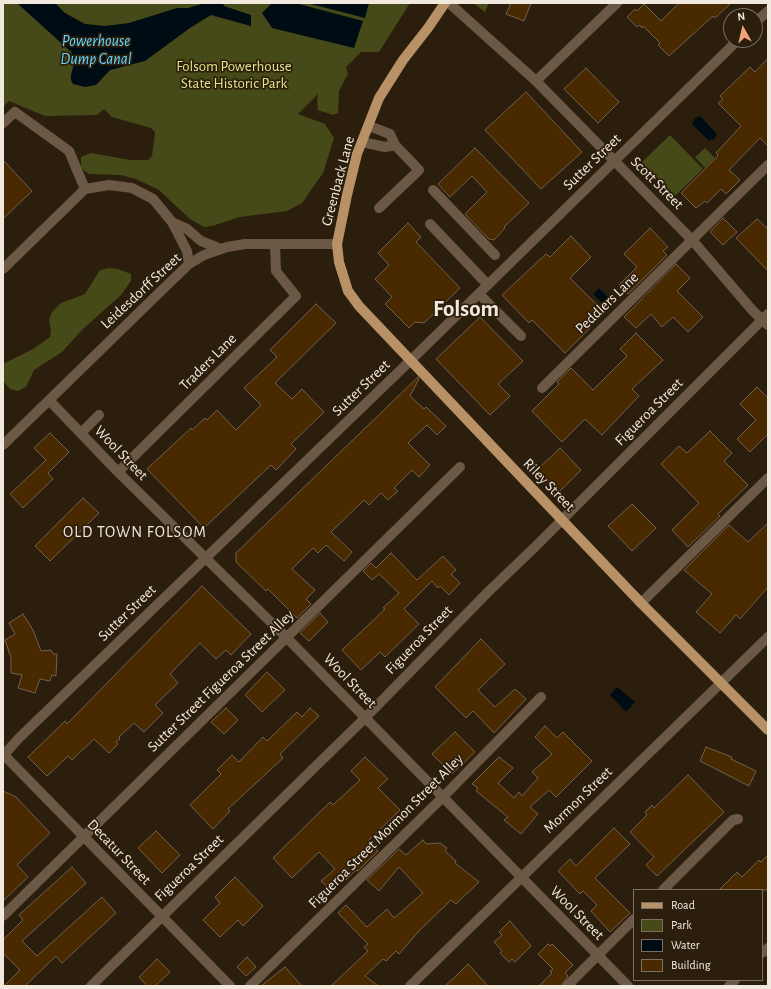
<!DOCTYPE html>
<style>
body{margin:0}
#map{position:relative;width:771px;height:989px;overflow:hidden;background:#2c1e0d;font-family:"Alegreya Sans",sans-serif}
canvas{display:block}
.frame{position:absolute;inset:0;border:4px solid #f2e9de;pointer-events:none}
.legend{position:absolute;left:633px;top:889px;width:130px;height:92px;box-sizing:border-box;background:#2c1e0d;border:1px solid #7b6f61;margin:0;padding:5px 7px;list-style:none;font-size:12px;color:#f2e9de}
.legend li{display:flex;align-items:center;gap:8px;height:20px}
.legend b{width:20px;border:1px solid #7b6f61}
.north{position:absolute;left:723px;top:8px;width:40px;height:40px;box-sizing:border-box;background:#2c1e0d;border:1px solid #7b6f61;border-radius:50%;rotate:352deg;font-size:11px;font-weight:700;line-height:16px;text-align:center;color:#f2e9de}
.north::after{content:'';display:block;margin:auto;width:14px;height:18px;background:#efa376;clip-path:polygon(50% 0,100% 100%,50% 72%,0 100%)}
</style>
<div id="map">
<canvas width="771" height="989"></canvas>
<div class="frame"></div>
<ul class="legend">
<li><b style="height:5px;background:#b89266"></b>Road</li>
<li><b style="height:11px;background:#464a18"></b>Park</li>
<li><b style="height:11px;background:#000c14"></b>Water</li>
<li><b style="height:11px;background:#492a00"></b>Building</li>
</ul>
<div class="north">N</div>
</div>
<script>
const ctx = document.querySelector('canvas').getContext('2d');
ctx.lineJoin = 'round';
function fillPath(path, color) {
  ctx.fillStyle = color;
  ctx.fill(path, 'evenodd');
}
function shape(rows) {
  const path = new Path2D();
  for (const r of rows) {
    path.moveTo(r[0], r[1]);
    for (let i = 2; i < r.length; i += 2) path.lineTo(r[i], r[i + 1]);
  }
  return path;
}
function trace(path, color, width, dash) {
  ctx.strokeStyle = color;
  ctx.lineWidth = width;
  ctx.lineCap = dash ? 'butt' : 'round';
  ctx.setLineDash(dash || []);
  ctx.stroke(path);
}
function drawText(font, color, halo, rows, align = 'center') {
  ctx.font = font + ' "Alegreya Sans",sans-serif';
  ctx.lineWidth = 3.5;
  ctx.setLineDash([]);
  ctx.textBaseline = 'middle';
  ctx.strokeStyle = halo;
  ctx.fillStyle = color;
  for (const [text, x, y, turn = 0] of rows) {
    ctx.save();
    ctx.translate(x, y);
    ctx.rotate((+turn || 0) * Math.PI / 180);
    ctx.textAlign = isNaN(turn) ? turn : align;
    if (halo) ctx.strokeText(text, 0, 0);
    ctx.fillText(text, 0, 0);
    ctx.restore();
  }
}
const green = shape([
 [3,3,410,3,379,52,361,52,346,67,348,74,339,91,338,113,333,115,318,110,317,102,318,94,298,114,325,124,334,138,323,173,302,203,287,211,240,217,212,226,204,227,190,219,159,190,136,179,121,175,89,174,81,168,81,157,91,153,130,160,148,160,152,156,154,141,155,132,151,128,112,117,104,109,97,115,45,116,9,101,3,107],
 [473,3,489,3,485,12],
 [670,135,703,169,675,196,642,162],
 [705,148,715,158,705,168,695,157],
 [109,268,118,269,131,274,131,281,121,295,83,329,62,352,34,370,26,387,18,391,10,389,3,381,3,364,33,349,50,337,51,330,49,320,52,312,61,303,85,294,100,270]
]);
const water = shape([
 [17,3,55,3,65,13,85,24,105,26,129,23,177,8,188,8,205,3,223,3,224,6,251,15,251,26,211,15,190,28,145,61,110,70,96,85,85,87,73,84,71,80,71,75,74,63,71,52],
 [272,3,295,3,363,21,354,48,272,28,262,13],
 [307,3,369,3,365,18],
 [700,116,717,134,714,140,711,139,709,141,692,124,695,118],
 [599,288,611,300,605,306,593,294],
 [617,687,635,702,626,712,610,695]
]);
const building = shape([
 [511,3,531,3,524,21,506,14,511,3],
 [679,3,731,3,715,18,713,16,669,56,658,45,660,43,643,26,642,28,639,25,637,27,627,17,635,9,637,11,644,4,661,21,679,3],
 [768,58,768,146,760,138,729,170,740,180,726,194,721,189,707,203,705,201,696,208,681,193,717,157,718,155,716,153,741,126,718,103,723,99,720,96,750,67,755,72,768,58],
 [586,68,619,102,598,123,564,89,586,68],
 [526,92,582,152,541,189,485,130,526,92],
 [475,148,529,203,504,227,505,228,494,240,489,239,465,214,487,192,472,176,450,197,438,184,475,148],
 [3,160,32,191,3,219,3,160],
 [723,218,737,232,723,245,710,232,723,218],
 [757,219,768,229,768,271,736,238,757,219],
 [408,223,421,237,416,242,460,288,424,323,415,322,409,328,385,304,392,297,375,279,389,265,378,253,408,223],
 [650,228,668,247,663,251,667,255,628,294,619,285,637,267,624,254,650,228],
 [571,236,591,257,570,278,600,308,585,323,590,328,565,353,532,320,529,323,502,295,546,254,550,257,571,236],
 [676,264,690,278,677,291,703,317,688,332,673,317,662,327,651,314,636,328,624,317,676,264],
 [316,304,336,323,275,383,292,399,302,389,324,412,291,444,296,449,276,470,271,465,204,528,147,469,191,428,192,430,205,418,207,420,217,410,236,430,261,405,244,388,277,357,270,350,316,304],
 [480,317,523,361,498,384,510,396,490,415,436,359,480,317],
 [636,333,663,360,632,389,639,396,602,435,585,419,562,442,532,411,559,384,557,382,571,368,593,390,627,356,620,349,636,333],
 [418,377,419,379,410,396,424,409,426,407,446,426,437,435,427,425,408,443,430,465,419,477,412,470,394,488,398,491,388,500,381,493,369,505,364,500,331,532,352,552,344,561,326,545,318,553,313,548,292,569,315,590,306,599,311,604,297,618,268,589,266,591,236,562,236,553,418,377],
 [757,387,768,398,768,434,750,452,737,439,756,420,740,404,757,387],
 [710,431,732,453,724,461,748,485,718,514,720,516,688,547,672,530,699,503,661,464,679,446,687,453,710,431],
 [50,433,69,452,48,473,53,479,23,508,10,494,46,460,34,448,50,433],
 [560,448,581,470,559,492,537,470,560,448],
 [83,498,99,513,50,561,35,546,83,498],
 [632,504,656,528,632,551,608,526,632,504],
 [768,523,768,587,740,619,736,615,720,633,696,612,712,594,684,570,729,525,748,542,768,523],
 [391,553,417,580,443,556,456,570,451,574,460,583,449,595,440,586,438,588,432,581,404,609,419,624,385,657,380,652,361,670,342,650,385,609,383,608,399,593,379,574,372,580,363,571,371,563,376,568,391,553],
 [202,586,251,634,231,655,226,650,216,659,200,643,170,674,178,683,155,705,163,713,144,732,134,723,119,737,120,739,116,742,118,744,109,753,94,739,72,760,68,756,47,776,28,757,65,721,67,724,202,586],
 [320,613,328,622,309,641,300,633,320,613],
 [23,614,33,630,41,651,51,650,53,654,57,654,56,676,52,675,50,681,40,679,35,693,18,688,22,675,11,673,11,658,5,640,15,634,9,623,23,614],
 [481,639,505,664,478,690,495,707,515,689,526,699,494,733,473,711,466,718,435,687,481,639],
 [267,672,285,690,262,712,245,695,267,672],
 [226,708,238,720,224,734,211,722,226,708],
 [310,708,319,716,280,754,283,758,228,809,230,811,213,829,190,805,221,774,217,770,232,755,239,762,263,737,267,741,297,712,302,717,310,708],
 [545,726,557,738,563,732,592,761,556,797,549,790,530,807,538,814,521,834,504,820,508,817,476,791,478,788,472,784,499,757,513,768,498,783,514,798,519,792,522,796,538,778,532,772,552,754,535,737,545,726],
 [455,732,475,752,452,774,432,754,455,732],
 [706,747,732,757,731,759,756,771,749,786,700,761,706,747],
 [365,757,388,779,378,788,400,810,368,841,378,851,358,871,356,870,346,880,344,878,331,890,321,881,335,869,319,852,292,878,273,858,330,802,333,805,360,780,351,771,365,757],
 [688,775,724,812,657,876,646,865,654,857,630,832,647,815,645,812,652,805,654,808,688,775],
 [3,791,16,797,50,833,17,865,28,877,3,901,3,791],
 [614,828,630,844,595,878,630,913,610,932,591,911,597,905,583,891,580,894,558,871,570,859,576,866,614,828],
 [156,831,180,855,162,873,138,848,156,831],
 [423,840,426,844,440,843,447,848,445,851,456,861,455,863,479,882,456,904,451,900,419,931,399,954,396,951,386,961,383,959,365,976,378,986,331,986,368,951,364,947,368,944,338,913,346,905,367,927,387,909,394,918,423,893,399,867,379,891,367,880,399,849,406,855,423,840],
 [768,855,768,890,719,890,737,872,742,877,759,860,761,862,768,855],
 [72,867,86,883,22,941,37,956,102,897,116,913,62,963,56,956,25,986,4,986,20,970,3,953,3,940,23,920,19,915,72,867],
 [235,877,263,906,243,926,238,920,220,937,203,920,220,903,215,897,235,877],
 [510,921,531,946,515,962,512,959,509,962,500,953,502,951,494,942,502,935,499,932,510,921],
 [548,944,550,946,552,944,573,965,565,973,568,976,561,986,539,986,552,973,550,971,553,969,538,954,548,944],
 [247,957,256,967,246,976,237,967,247,957],
 [157,959,170,972,155,986,147,986,139,977,157,959],
 [468,964,488,986,445,986,456,976,468,964],
 [285,967,302,986,261,986,285,967]
]);
const minor = shape([
 [449,3,536,81,693,241,753,311,768,325],
 [755,23,768,11],
 [536,81,617,3],
 [3,123,15,112,69,151,85,189],
 [369,126,390,134,395,145,419,170,379,208],
 [362,142,385,147,395,145],
 [433,190,495,255],
 [172,222,187,229,201,241,221,249],
 [430,224,488,285],
 [3,269,85,189,109,185,132,188,153,199,172,222,187,251,189,264],
 [479,294,521,336],
 [542,388,768,165],
 [49,400,118,472,287,638,628,986],
 [81,433,99,415],
 [3,445,162,290,189,264,204,255,227,247,245,244,337,244],
 [118,472,296,296,276,271,275,244],
 [641,603,768,478],
 [4,755,230,986],
 [3,756,19,738,411,360,738,40],
 [663,890,733,820,738,819],
 [3,916,460,467],
 [762,953,768,948],
 [91,986,365,718,488,592,536,546,768,314],
 [250,986,443,797,541,697],
 [410,986,768,637],
 [567,986,634,919],
 [729,986,735,980]
]);
const major = shape([
 [445,3,428,28,403,60,379,98,357,154,347,195,337,244,339,262,348,291,359,306,562,520,641,603,768,730]
]);
const parkNames = [
 ["Folsom Powerhouse",234,66],
 ["State Historic Park",234,83]
];
const streetNames = [
 ["Sutter Street",592,162,-44],
 ["Greenback Lane",338,181,-75],
 ["Scott Street",657,183,45],
 ["Leidesdorff Street",141,291,-43],
 ["Peddlers Lane",607,303,-44],
 ["Traders Lane",208,362,-45],
 ["Sutter Street",361,388,-44],
 ["Figueroa Street",649,412,-45],
 ["Wool Street",121,453,46],
 ["Riley Street",549,485,46],
 ["Sutter Street",127,613,-44],
 ["Figueroa Street",419,640,-46],
 ["Sutter Street Figueroa Street Alley",221,681,-44],
 ["Wool Street",350,681,46],
 ["Mormon Street",578,800,-44],
 ["Figueroa Street Mormon Street Alley",386,831,-45],
 ["Decatur Street",119,852,46],
 ["Figueroa Street",189,868,-44],
 ["Wool Street",577,913,45]
];
const waterNames = [
 ["Powerhouse",96,41],
 ["Dump Canal",96,59]
];
const neighbourhoodNames = [
 ["OLD TOWN FOLSOM",135,532]
];
const townNames = [
 ["Folsom",466,309]
];
fillPath(green, '#464a18');
fillPath(water, '#000c14');
fillPath(building, '#492a00');
trace(building, '#71604e', 1);
trace(minor, '#6c5945', 10);
trace(major, '#b89266', 10);
drawText('15px', '#dfe788', '#2c1e0d', parkNames);
drawText('15px', '#f2e9de', '#2c1e0d', streetNames);
drawText('italic 16px', '#61d6fe', '#2c1e0d', waterNames);
ctx.letterSpacing = '1px';
drawText('16px', '#f2e9de', '#2c1e0d', neighbourhoodNames);
ctx.letterSpacing = '0px';
drawText('bold 23px', '#f2e9de', '#2c1e0d', townNames);
</script>
